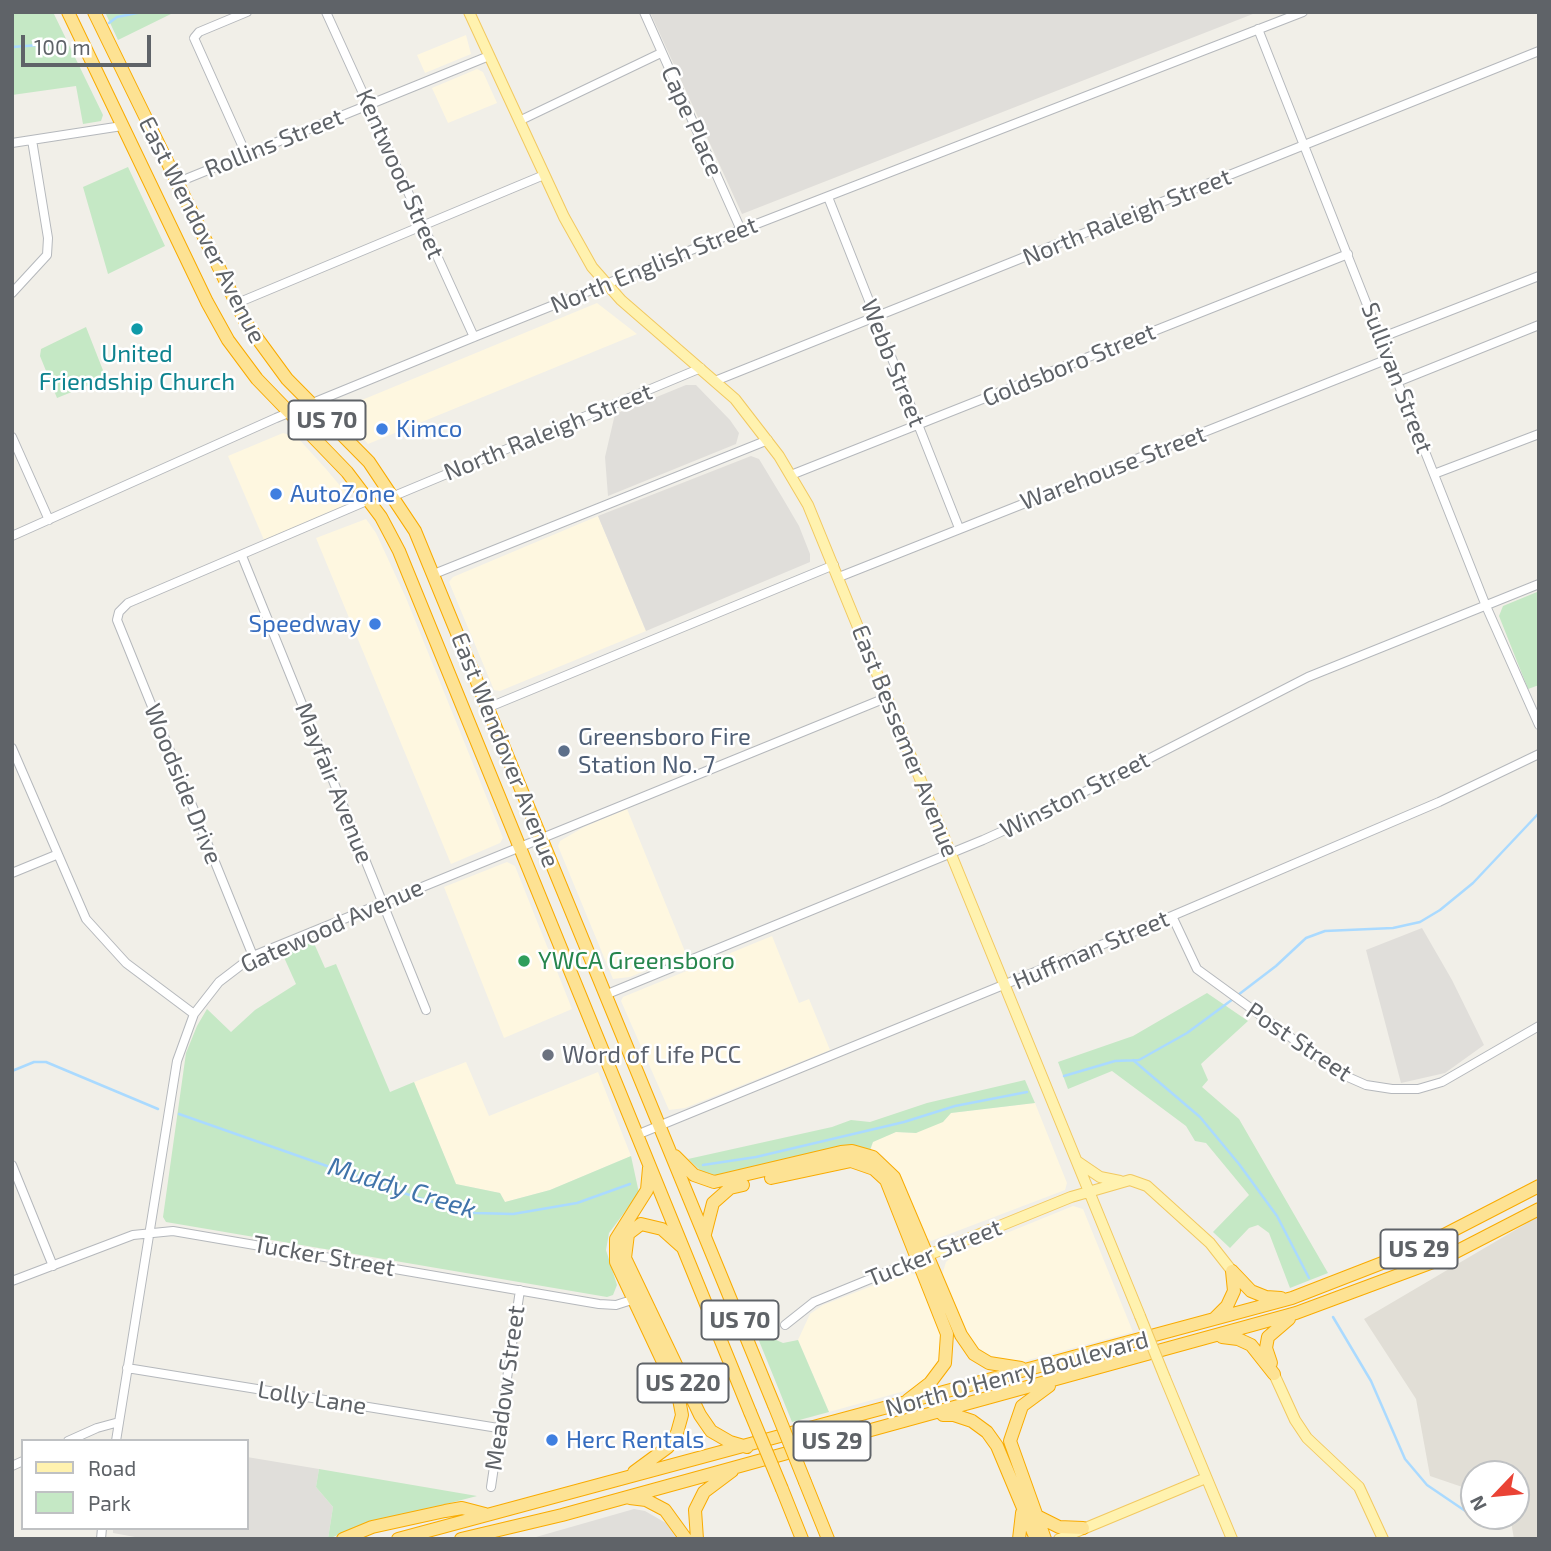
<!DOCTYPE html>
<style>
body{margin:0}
#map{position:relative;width:1551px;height:1551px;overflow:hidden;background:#f1efe8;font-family:"Exo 2",sans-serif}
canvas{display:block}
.frame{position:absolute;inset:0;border:14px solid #5f6368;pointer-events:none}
.legend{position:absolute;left:21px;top:1439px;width:228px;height:91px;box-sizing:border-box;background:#fff;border:2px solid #bfc1c3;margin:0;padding:9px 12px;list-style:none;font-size:21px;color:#5f6368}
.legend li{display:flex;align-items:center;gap:14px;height:35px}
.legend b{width:35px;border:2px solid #bfc1c3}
.north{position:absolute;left:1460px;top:1460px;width:70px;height:70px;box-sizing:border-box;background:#fff;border:2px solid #bfc1c3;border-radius:50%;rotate:244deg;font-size:19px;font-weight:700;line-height:28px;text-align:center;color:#5f6368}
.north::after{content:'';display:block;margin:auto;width:24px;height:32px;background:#ea4335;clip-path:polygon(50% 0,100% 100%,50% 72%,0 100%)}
.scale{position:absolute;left:21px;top:35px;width:130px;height:32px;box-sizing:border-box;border:4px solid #5f6368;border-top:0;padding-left:9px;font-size:21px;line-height:24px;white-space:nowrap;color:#5f6368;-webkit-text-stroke:5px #fff;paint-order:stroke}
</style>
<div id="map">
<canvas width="1551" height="1551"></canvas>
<div class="frame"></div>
<ul class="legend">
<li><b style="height:9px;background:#fff2af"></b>Road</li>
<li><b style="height:19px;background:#c5e8c5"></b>Park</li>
</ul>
<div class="north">N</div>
<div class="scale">100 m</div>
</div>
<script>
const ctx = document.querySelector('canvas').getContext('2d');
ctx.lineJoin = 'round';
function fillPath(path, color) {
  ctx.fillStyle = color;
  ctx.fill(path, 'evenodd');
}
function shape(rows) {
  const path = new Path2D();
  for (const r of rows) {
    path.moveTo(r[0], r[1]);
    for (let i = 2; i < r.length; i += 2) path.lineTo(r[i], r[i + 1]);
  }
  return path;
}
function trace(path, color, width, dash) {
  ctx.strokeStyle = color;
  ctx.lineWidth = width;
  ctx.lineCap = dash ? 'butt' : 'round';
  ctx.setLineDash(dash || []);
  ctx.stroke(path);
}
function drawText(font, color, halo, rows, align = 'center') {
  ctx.font = font + ' "Exo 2",sans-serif';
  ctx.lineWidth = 5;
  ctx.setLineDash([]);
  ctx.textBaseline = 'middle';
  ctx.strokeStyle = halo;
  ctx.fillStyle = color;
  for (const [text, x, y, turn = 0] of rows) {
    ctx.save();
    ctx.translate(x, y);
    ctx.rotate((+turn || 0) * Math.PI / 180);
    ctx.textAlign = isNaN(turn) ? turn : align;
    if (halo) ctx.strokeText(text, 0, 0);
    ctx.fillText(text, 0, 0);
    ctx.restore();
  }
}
const commercial = shape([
 [466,35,471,54,425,73,417,55],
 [477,69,483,72,497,103,448,123,432,88],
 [597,303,637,334,368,444,348,420,349,409,357,402],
 [283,433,297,437,326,469,347,494,347,502,343,507,264,540,228,456],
 [598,516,646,631,500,691,494,690,449,582,453,577],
 [366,519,376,533,406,598,503,838,500,843,451,864,316,538],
 [627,809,686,954,630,977,613,979,558,846,560,841,584,827],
 [507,862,515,866,572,1009,504,1038,444,887],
 [772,936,799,1003,809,999,830,1050,685,1108,669,1110,621,1001,623,997],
 [466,1062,489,1116,598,1072,631,1156,550,1190,505,1202,500,1193,456,1184,414,1082],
 [1035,1103,1067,1183,1065,1190,931,1241,926,1237,898,1173,883,1156,871,1150,872,1142,896,1132,916,1133,951,1113],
 [1073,1206,1083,1209,1133,1332,1017,1363,990,1358,971,1341,942,1275,946,1262,955,1254],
 [908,1272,919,1276,942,1330,942,1355,937,1366,922,1384,908,1390,829,1412,798,1340,810,1314,823,1305]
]);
const industrial = shape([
 [650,12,1258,12,742,214],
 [686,385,696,385,730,420,739,433,736,444,608,496,605,457,615,414],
 [751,456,759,459,782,497,799,526,810,554,810,562,646,631,598,516],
 [1422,928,1452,980,1484,1045,1445,1073,1401,1083,1366,950],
 [247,1457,319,1469,316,1487,333,1507,328,1539,146,1539,113,1533,113,1528,247,1528],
 [634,1509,645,1511,666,1523,677,1539,529,1539]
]);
const education = shape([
 [1539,1216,1539,1539,1514,1539,1510,1516,1516,1516,1516,1474,1474,1474,1474,1491,1430,1476,1416,1399,1364,1319]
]);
const green = shape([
 [12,12,53,12,103,115,101,121,83,124,76,86,12,95],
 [105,12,175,12,118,40],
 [128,167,165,246,108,274,83,187],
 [86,327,106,378,57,398,40,356,41,349],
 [1537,592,1539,685,1528,689,1499,616,1503,606],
 [313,941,325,968,336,964,390,1092,414,1082,456,1184,500,1193,505,1202,550,1190,631,1156,639,1193,609,1233,606,1250,617,1285,613,1295,607,1297,166,1222,163,1217,186,1053,197,1026,207,1009,231,1032,255,1010,296,984,282,953],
 [1207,993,1248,1021,1201,1064,1208,1080,1202,1087,1239,1119,1328,1273,1290,1288,1269,1233,1258,1225,1249,1228,1230,1248,1213,1232,1249,1195,1206,1143,1195,1141,1186,1126,1112,1071,1068,1089,1058,1062,1133,1036],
 [1025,1080,1035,1103,951,1113,943,1122,916,1133,896,1132,873,1142,870,1150,849,1146,720,1177,701,1171,688,1159,832,1127,851,1120,870,1122,927,1103],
 [767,1314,768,1331,774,1339,783,1343,798,1340,829,1412,792,1422,751,1321],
 [319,1469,477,1496,361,1526,328,1539,333,1507,316,1487]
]);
const stream = shape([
 [109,23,117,17,142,12],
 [12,47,66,43],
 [1238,995,1276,966,1306,938,1325,931,1393,928,1420,922,1440,910,1473,883,1539,813],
 [1133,1060,1200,1117,1239,1164,1277,1216,1309,1278],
 [12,1071,34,1062,46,1062,158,1109],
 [1064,1076,1115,1061,1139,1060,1187,1033,1233,999],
 [179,1114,418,1198,475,1213,513,1214,577,1203,630,1184],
 [703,1165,756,1157,904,1122,955,1106,1027,1092],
 [1333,1317,1371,1381,1405,1459,1427,1485,1483,1523]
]);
const minor = shape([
 [326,12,474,337],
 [644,12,741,230],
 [1258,29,1486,606,1539,725],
 [519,121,661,53],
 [12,143,122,126],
 [246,154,194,38,199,32,247,12],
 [176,183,489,56],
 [828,197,959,528],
 [12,293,47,255,48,238,32,140],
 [235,304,544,175],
 [1380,338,1539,276],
 [715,381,1539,51],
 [1397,382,1539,325],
 [12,437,49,520],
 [1434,474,1539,434],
 [791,475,1348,254],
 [394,496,701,368],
 [12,536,276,418,474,337,741,230,1303,12],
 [242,556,426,1010],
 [434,574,768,440],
 [839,577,1388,359],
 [487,708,834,565],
 [12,748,86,919,126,963,194,1014],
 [12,873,56,855],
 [1172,916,1197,969,1341,1074,1366,1085,1392,1089,1418,1089,1442,1082,1539,1026],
 [253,956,117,620,119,612,128,603,369,500],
 [605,995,983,840,1047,811,1308,677,1539,584],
 [639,1134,1172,916,1439,802,1539,754],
 [12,1165,53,1266],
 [12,1281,133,1235,173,1231,599,1304,616,1305,638,1298],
 [785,1325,814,1302,919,1259],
 [127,1368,498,1428],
 [68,1441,97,1428,119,1422],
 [116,1441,177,1061,194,1014,219,982,253,956,888,697],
 [12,1466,23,1461],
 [491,1487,520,1290],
 [101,1539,102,1528]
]);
const major = shape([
 [469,12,564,217,592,267,621,300,735,399,779,456,808,505,1140,1316],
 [1078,1162,1100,1177,1120,1181],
 [921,1258,1071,1197,1130,1180,1147,1186,1210,1243,1232,1271],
 [1274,1374,1295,1420,1307,1438,1359,1487,1383,1539],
 [1165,1378,1232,1539],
 [1059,1539,1206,1478]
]);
const highway = shape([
 [68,12,207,302,228,340,257,379,347,472,381,517,399,551,750,1412],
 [94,12,246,323,287,379,369,462,415,531,774,1405],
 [675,1156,694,1175,714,1182,841,1152,852,1151,873,1157,894,1177,961,1335,974,1354,989,1363,1021,1368],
 [771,1178,851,1161,874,1169,886,1180,947,1334,945,1363,930,1383,908,1400],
 [705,1234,713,1203,730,1188,743,1185],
 [681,1246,662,1229,641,1224,628,1234,625,1258,700,1415,711,1431,730,1442,747,1447],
 [1232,1271,1251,1291,1266,1297,1281,1298],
 [1214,1319,1227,1306,1234,1291,1232,1271],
 [1222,1337,1238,1339,1251,1345,1274,1374],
 [1271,1363,1266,1348,1268,1337,1289,1319],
 [943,1415,954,1415,972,1421,987,1432,997,1446,1036,1539],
 [634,1472,668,1447,677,1433,682,1415,678,1394,616,1262,616,1239,647,1190,649,1168],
 [805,1482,828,1539],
 [782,1489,802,1539],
 [630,1498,646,1500,665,1510,686,1539],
 [1035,1515,1059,1527,1083,1528],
 [343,1539,372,1527,445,1511,462,1508,485,1514],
 [398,1539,1292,1298,1413,1251,1539,1186],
 [461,1539,562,1515,1296,1313,1444,1258,1539,1209],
 [697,1539,695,1510,704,1492,732,1471],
 [1019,1539,1022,1513],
 [1045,1539,1010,1441,1022,1406,1049,1386]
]);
const majorBridge = shape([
 [1140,1316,1165,1378]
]);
const highwayBridge = shape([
 [774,1405,805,1482],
 [750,1412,782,1489]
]);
const markers = [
 [137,329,7,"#0f9aa8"],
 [382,429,7,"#3f7fe0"],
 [276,494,7,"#3f7fe0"],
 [375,624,7,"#3f7fe0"],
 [564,751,7,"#5c6f8a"],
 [524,961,7,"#2e9e5b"],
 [548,1055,7,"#6b7280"],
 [552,1440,7,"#3f7fe0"]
];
const shields = [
 [327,420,77],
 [1419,1249,77],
 [740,1320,77],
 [683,1383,91],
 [832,1441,77]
];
const shieldNames = [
 ["US 70",327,420],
 ["US 29",1419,1249],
 ["US 70",740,1320],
 ["US 220",683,1383],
 ["US 29",832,1441]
];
const streetNames = [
 ["Cape Place",692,121,66],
 ["Rollins Street",274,143,-22],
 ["Kentwood Street",400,174,66],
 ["North Raleigh Street",1127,217,-22],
 ["East Wendover Avenue",202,230,63],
 ["North English Street",654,265,-22],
 ["Webb Street",893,363,68],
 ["Goldsboro Street",1069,365,-22],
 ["Sullivan Street",1397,378,69],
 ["North Raleigh Street",548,432,-22],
 ["Warehouse Street",1113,468,-21],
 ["East Bessemer Avenue",905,741,68],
 ["East Wendover Avenue",505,750,68],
 ["Mayfair Avenue",334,783,68],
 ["Woodside Drive",183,784,68],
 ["Winston Street",1075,795,-27],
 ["Gatewood Avenue",332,926,-24],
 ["Huffman Street",1091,950,-23],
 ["Post Street",1299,1042,34],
 ["Tucker Street",934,1253,-22],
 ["Tucker Street",324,1256,10],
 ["North O'Henry Boulevard",1017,1374,-15],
 ["Meadow Street",505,1388,-82],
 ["Lolly Lane",312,1398,9]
];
const cultureNames = [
 ["United",137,354],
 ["Friendship Church",137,382]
];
const shopNames = [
 ["Kimco",396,429],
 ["AutoZone",290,494],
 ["Speedway",361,624,"right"],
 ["Herc Rentals",566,1440]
];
const serviceNames = [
 ["Greensboro Fire",578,737],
 ["Station No. 7",578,765]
];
const leisureNames = [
 ["YWCA Greensboro",538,961]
];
const worshipNames = [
 ["Word of Life PCC",562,1055]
];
const waterNames = [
 ["Muddy Creek",402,1188,17]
];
fillPath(commercial, '#fef7e0');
fillPath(industrial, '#e0deda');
fillPath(education, '#e1ded6');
fillPath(green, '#c5e8c5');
trace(stream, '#aadaff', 2.5);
trace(minor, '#b5b8bc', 10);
trace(major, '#f2c960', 12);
trace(highway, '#f9ab00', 14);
trace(minor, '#fff', 8);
trace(major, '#fff2af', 10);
trace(highway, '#fde293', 12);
trace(majorBridge, '#f2c960', 12, []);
trace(highwayBridge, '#f9ab00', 14, []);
trace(majorBridge, '#fff2af', 10);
trace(highwayBridge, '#fde293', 12);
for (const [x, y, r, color] of markers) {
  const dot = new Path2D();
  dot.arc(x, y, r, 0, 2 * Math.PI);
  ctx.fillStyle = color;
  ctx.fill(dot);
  trace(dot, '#fff', 2.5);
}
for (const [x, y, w] of shields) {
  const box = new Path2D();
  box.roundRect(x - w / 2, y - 19.5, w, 39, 5);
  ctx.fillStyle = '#fff';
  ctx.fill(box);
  trace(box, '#5f6368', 2);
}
drawText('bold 23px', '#5f6368', null, shieldNames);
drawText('24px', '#5f6368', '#fff', streetNames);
drawText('24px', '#0d838f', '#fff', cultureNames);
drawText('24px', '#366cbe', '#fff', shopNames, 'left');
drawText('24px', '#4e5e75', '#fff', serviceNames, 'left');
drawText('24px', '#27864d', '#fff', leisureNames, 'left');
drawText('24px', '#5b616d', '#fff', worshipNames, 'left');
drawText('italic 26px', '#4174aa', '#fff', waterNames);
</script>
